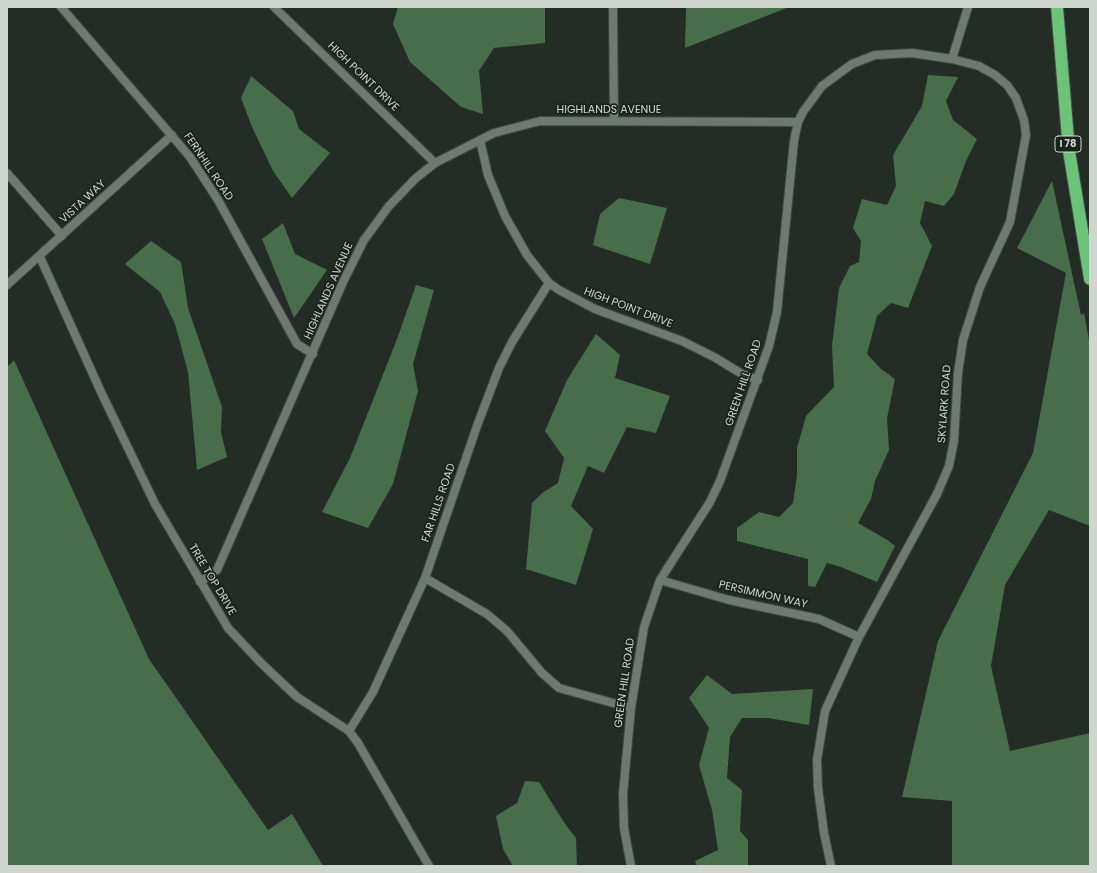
<!DOCTYPE html>
<style>
body{margin:0}
#map{position:relative;width:1097px;height:873px;overflow:hidden;background:#242d25;font-family:Poppins,sans-serif}
canvas{display:block}
.frame{position:absolute;inset:0;border:8px solid #cfd5cf;pointer-events:none}
</style>
<div id="map">
<canvas width="1097" height="873"></canvas>
<div class="frame"></div>
</div>
<script>
const ctx = document.querySelector('canvas').getContext('2d');
ctx.lineJoin = 'round';
function fillPath(path, color) {
  ctx.fillStyle = color;
  ctx.fill(path, 'evenodd');
}
function shape(rows) {
  const path = new Path2D();
  for (const r of rows) {
    path.moveTo(r[0], r[1]);
    for (let i = 2; i < r.length; i += 2) path.lineTo(r[i], r[i + 1]);
  }
  return path;
}
function trace(path, color, width, dash) {
  ctx.strokeStyle = color;
  ctx.lineWidth = width;
  ctx.lineCap = dash ? 'butt' : 'round';
  ctx.setLineDash(dash || []);
  ctx.stroke(path);
}
function drawText(font, color, halo, rows, align = 'center') {
  ctx.font = font + ' Poppins,sans-serif';
  ctx.lineWidth = 3.5;
  ctx.setLineDash([]);
  ctx.textBaseline = 'middle';
  ctx.strokeStyle = halo;
  ctx.fillStyle = color;
  for (const [text, x, y, turn = 0] of rows) {
    ctx.save();
    ctx.translate(x, y);
    ctx.rotate((+turn || 0) * Math.PI / 180);
    ctx.textAlign = isNaN(turn) ? turn : align;
    if (halo) ctx.strokeText(text, 0, 0);
    ctx.fillText(text, 0, 0);
    ctx.restore();
  }
}
const forest = shape([
 [398,7,545,7,545,43,494,48,479,71,483,114,461,107,410,62,393,24],
 [686,7,789,7,685,48],
 [928,75,958,77,946,101,953,120,977,139,966,161,954,194,944,206,925,201,920,223,932,246,908,308,891,303,877,316,867,354,881,369,895,379,887,418,889,450,875,481,871,499,858,523,889,541,895,546,877,582,841,567,827,563,815,587,808,586,808,559,737,541,737,528,759,512,779,517,793,503,797,475,797,448,806,416,834,387,832,346,839,288,850,266,859,262,861,241,853,228,862,199,887,205,896,186,893,155,922,106],
 [251,76,293,111,299,129,330,153,292,198,273,171,252,127,241,98],
 [1052,181,1081,315,1084,313,1090,345,1090,526,1049,510,1005,585,991,666,1010,751,1090,733,1090,866,952,866,952,801,902,797,938,641,1033,453,1066,273,1017,248],
 [619,198,667,208,650,264,593,245,600,214],
 [283,223,295,254,327,270,294,318,262,239],
 [151,241,181,262,188,308,222,407,221,432,227,457,197,470,188,372,175,324,160,292,125,264],
 [416,285,434,290,413,364,418,391,393,484,368,528,322,512,350,458,397,339],
 [596,334,620,355,615,378,670,396,656,433,627,427,604,473,588,466,571,506,593,529,576,585,526,569,532,503,542,493,558,483,564,458,545,431,567,380],
 [14,360,149,659,268,830,292,814,323,866,7,866,7,367],
 [707,675,732,694,813,689,809,725,768,718,742,718,730,737,727,778,742,790,740,831,748,840,748,866,697,866,695,861,718,850,712,810,699,765,709,728,689,698],
 [525,781,539,782,565,824,576,838,577,866,513,866,503,849,496,816,517,803]
]);
const minor = shape([
 [61,7,190,157,218,200,297,344,313,354],
 [274,7,435,163],
 [613,7,614,120],
 [952,59,968,7],
 [480,140,488,175,505,216,527,255,549,283,559,290,595,309,682,341,714,357,742,374,758,380],
 [7,173,62,236],
 [40,257,101,392,155,504,228,628,261,663,297,697,349,731,358,743,429,866],
 [7,285,172,135],
 [425,578,487,614,507,631,542,673,559,688,631,708],
 [660,580,729,600,819,619,859,637],
 [200,582,217,570,344,280,364,240,389,206,416,178,435,163,494,133,540,121,798,122],
 [349,731,373,692,425,578,477,426,499,368,512,342,549,283],
 [631,866,624,828,623,794,631,708,644,627,660,580,710,502,720,481,769,346,777,312,794,141,798,122,803,112,822,86,852,64,875,55,912,53,952,59,979,66,995,75,1007,85,1016,98,1024,120,1026,135,1010,222,980,287,963,340,958,373,954,441,949,466,937,494,859,637,825,711,817,760,818,788,824,833,831,866]
]);
const motorway = shape([
 [1057,7,1069,151,1090,279]
]);
const shields = [
 [1068,144,26]
];
const shieldNames = [
 ["I 78",1068,144]
];
const streetNames = [
 ["HIGH POINT DRIVE",363,77,44],
 ["HIGHLANDS AVENUE",609,110],
 ["FERNHILL ROAD",208,167,56],
 ["VISTA WAY",83,202,-43],
 ["HIGHLANDS AVENUE",329,291,-66],
 ["HIGH POINT DRIVE",628,308,21],
 ["GREEN HILL ROAD",744,383,-71],
 ["SKYLARK ROAD",945,404,-86],
 ["FAR HILLS ROAD",439,503,-71],
 ["TREE TOP DRIVE",212,580,59],
 ["PERSIMMON WAY",763,595,13],
 ["GREEN HILL ROAD",625,683,-82]
];
fillPath(forest, '#476d4b');
trace(minor, '#434b44', 10);
trace(motorway, '#434b44', 14);
trace(minor, '#6e796f', 8);
trace(motorway, '#6cc278', 12);
for (const [x, y, w] of shields) {
  const box = new Path2D();
  box.roundRect(x - w / 2, y - 8, w, 16, 3);
  ctx.fillStyle = '#1a231b';
  ctx.fill(box);
  trace(box, '#cfd5cf', 1);
}
drawText('bold 10px', '#cfd5cf', null, shieldNames);
drawText('11px', '#cfd5cf', '#1a231b', streetNames);
</script>
